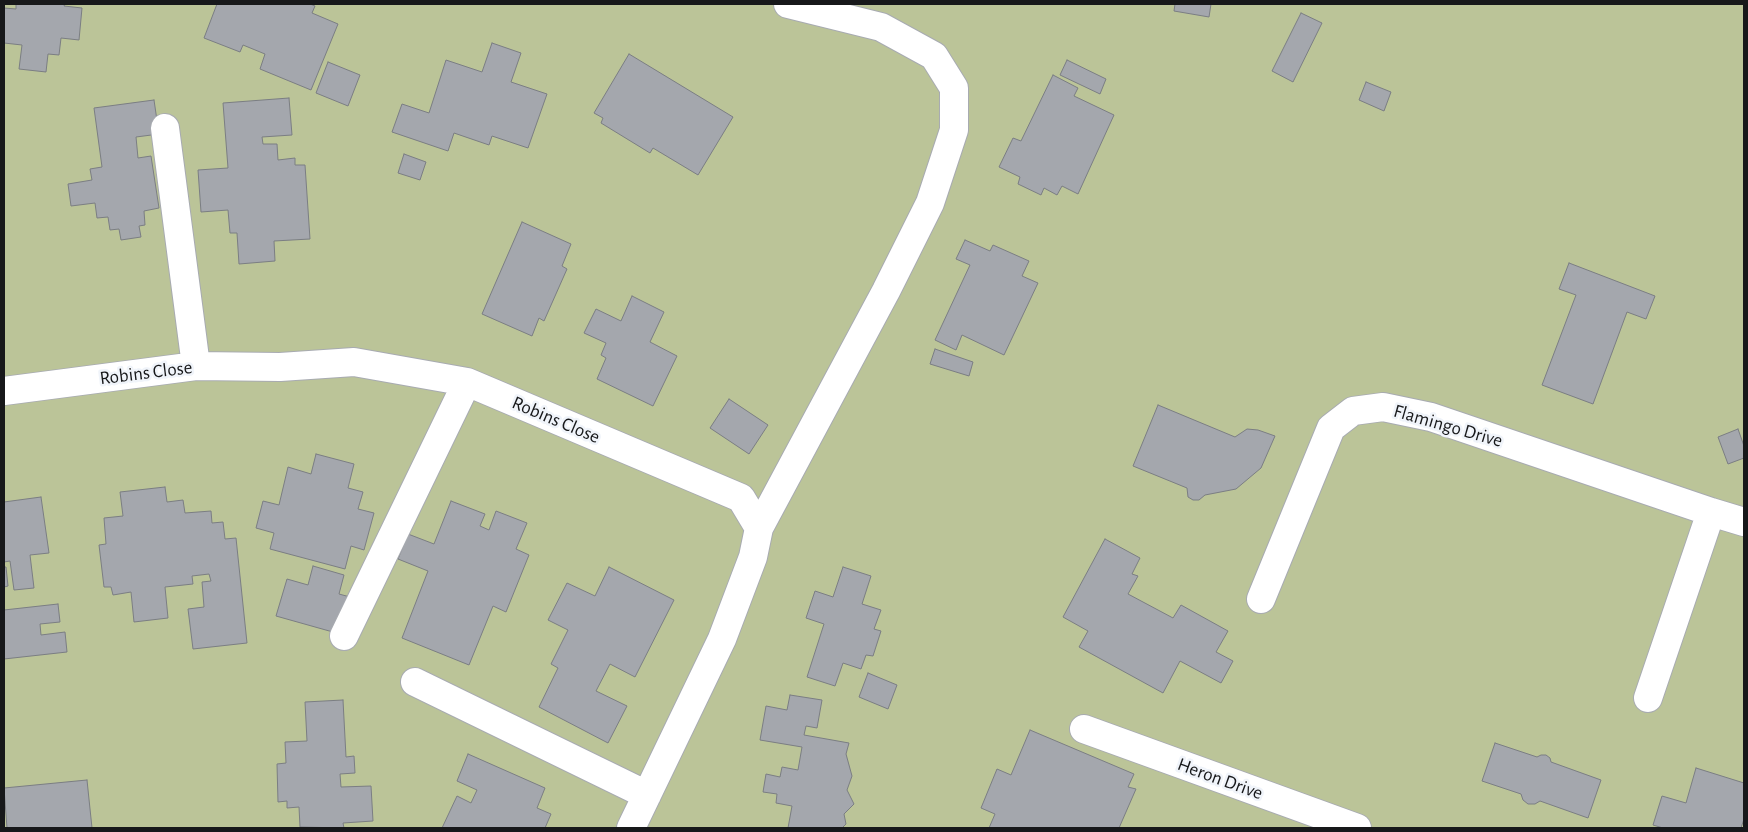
<!DOCTYPE html>
<style>
body{margin:0}
#map{position:relative;width:1748px;height:832px;overflow:hidden;background:#e3e7ed;font-family:"Alegreya Sans",sans-serif}
canvas{display:block}
.frame{position:absolute;inset:0;border:5px solid #17181a;pointer-events:none}
</style>
<div id="map">
<canvas width="1748" height="832"></canvas>
<div class="frame"></div>
</div>
<script>
const ctx = document.querySelector('canvas').getContext('2d');
ctx.lineJoin = 'round';
function fillPath(path, color) {
  ctx.fillStyle = color;
  ctx.fill(path, 'evenodd');
}
function shape(rows) {
  const path = new Path2D();
  for (const r of rows) {
    path.moveTo(r[0], r[1]);
    for (let i = 2; i < r.length; i += 2) path.lineTo(r[i], r[i + 1]);
  }
  return path;
}
function trace(path, color, width, dash) {
  ctx.strokeStyle = color;
  ctx.lineWidth = width;
  ctx.lineCap = dash ? 'butt' : 'round';
  ctx.setLineDash(dash || []);
  ctx.stroke(path);
}
function drawText(font, color, halo, rows, align = 'center') {
  ctx.font = font + ' "Alegreya Sans",sans-serif';
  ctx.lineWidth = 5;
  ctx.setLineDash([]);
  ctx.textBaseline = 'middle';
  ctx.strokeStyle = halo;
  ctx.fillStyle = color;
  for (const [text, x, y, turn = 0] of rows) {
    ctx.save();
    ctx.translate(x, y);
    ctx.rotate((+turn || 0) * Math.PI / 180);
    ctx.textAlign = isNaN(turn) ? turn : align;
    if (halo) ctx.strokeText(text, 0, 0);
    ctx.fillText(text, 0, 0);
    ctx.restore();
  }
}
const green = shape([
 [4,4,1744,4,1744,828,4,828]
]);
const building = shape([
 [16,4,65,4,64,6,82,8,79,40,61,38,59,55,48,54,46,72,19,69,22,45,4,43,4,8,16,9,16,4],
 [217,4,310,4,315,6,312,13,338,24,311,90,260,69,265,54,243,45,240,52,204,38,217,4],
 [1175,4,1211,4,1209,17,1174,11,1175,4],
 [1301,13,1322,23,1293,82,1272,71,1301,13],
 [492,43,521,53,511,82,547,94,528,148,492,136,489,145,454,133,448,151,392,132,402,104,429,113,446,60,482,72,492,43],
 [629,54,733,117,698,175,653,148,650,153,601,123,603,118,594,113,629,54],
 [1067,60,1106,79,1100,94,1060,75,1067,60],
 [328,62,360,75,348,106,316,93,328,62],
 [1053,75,1078,88,1074,96,1114,115,1078,194,1062,186,1057,195,1044,188,1041,195,1018,184,1020,177,999,167,1013,138,1021,141,1053,75],
 [1366,82,1391,92,1384,111,1359,100,1366,82],
 [289,98,292,135,262,137,263,144,277,144,278,160,295,158,295,165,305,165,310,239,274,241,275,261,239,264,237,233,230,233,228,210,201,212,198,170,228,168,223,103,289,98],
 [154,100,159,134,136,137,138,158,151,156,159,208,144,211,145,225,139,226,141,237,121,240,119,229,110,230,108,217,97,218,95,203,71,206,68,184,92,180,90,169,102,167,94,108,154,100],
 [404,154,426,162,420,180,398,173,404,154],
 [522,222,571,244,562,266,567,269,544,321,539,318,532,336,482,314,522,222],
 [965,240,990,251,993,245,1029,261,1022,276,1038,283,1004,355,962,335,956,350,935,340,970,265,956,259,965,240],
 [1569,263,1655,296,1646,319,1627,312,1593,404,1542,385,1576,295,1559,289,1569,263],
 [632,296,664,312,650,342,677,356,653,406,597,379,606,358,601,355,606,343,584,333,596,309,621,321,632,296],
 [935,349,973,362,969,376,930,364,935,349],
 [729,399,768,425,749,454,710,428,729,399],
 [1158,405,1235,437,1247,429,1258,430,1275,436,1261,468,1236,489,1205,495,1199,500,1193,500,1188,497,1187,488,1133,466,1158,405],
 [1738,429,1744,446,1744,458,1728,464,1718,437,1738,429],
 [316,454,354,464,348,488,363,492,358,509,374,513,364,550,351,546,345,569,270,549,274,533,256,528,263,501,279,505,288,467,311,474,316,454],
 [165,487,167,502,183,500,185,513,211,511,212,523,223,522,225,539,236,538,247,643,193,649,188,609,204,607,202,582,211,581,209,574,192,576,193,584,165,587,168,618,134,622,131,592,113,595,111,587,104,587,99,545,106,544,104,518,123,516,120,492,165,487],
 [41,497,49,553,30,555,34,588,14,590,10,561,4,562,4,502,41,497],
 [451,501,485,514,480,526,489,530,496,511,527,523,516,549,529,555,506,612,493,606,469,665,402,638,428,571,398,559,408,534,434,544,451,501],
 [1105,539,1140,558,1132,574,1138,576,1128,594,1173,618,1181,605,1228,631,1216,652,1233,661,1221,683,1180,661,1163,693,1079,647,1088,631,1063,617,1105,539],
 [313,566,344,575,339,594,350,597,340,634,276,616,287,579,308,585,313,566],
 [4,567,6,567,8,586,4,587,4,567],
 [609,567,674,600,635,677,610,664,596,691,627,706,608,743,539,707,558,668,551,664,568,630,548,620,567,583,595,596,609,567],
 [843,567,871,576,862,604,881,610,874,629,881,631,873,656,866,655,861,669,843,663,835,686,807,677,824,624,806,618,815,591,833,597,843,567],
 [58,604,60,622,40,624,41,635,65,632,67,652,4,659,4,610,58,604],
 [868,673,897,685,888,709,859,697,868,673],
 [790,695,822,700,817,728,806,726,804,735,849,743,846,754,852,776,847,790,854,804,844,814,846,824,842,828,788,828,792,806,776,803,777,794,763,792,766,774,780,777,782,767,798,770,802,747,760,740,766,706,787,710,790,695],
 [343,700,346,757,354,756,355,773,340,774,341,787,371,786,373,821,343,823,344,828,300,827,299,807,287,808,287,801,278,802,277,764,286,763,285,742,307,741,305,702,343,700],
 [1030,730,1134,774,1128,787,1136,789,1119,828,989,828,995,814,981,808,997,769,1011,775,1030,730],
 [1495,743,1537,757,1541,755,1546,755,1550,758,1551,762,1601,780,1588,818,1540,801,1535,804,1528,804,1523,800,1521,794,1482,781,1495,743],
 [468,754,545,788,537,808,551,814,545,828,442,828,457,796,471,803,477,790,457,781,468,754],
 [1696,768,1744,783,1744,819,1741,828,1663,828,1653,825,1662,796,1686,803,1696,768],
 [87,780,92,828,7,828,4,788,87,780]
]);
const minor = shape([
 [165,128,196,366],
 [4,391,196,366,280,367,354,362,467,382,741,498,759,528,753,557,722,639,631,828],
 [759,528,886,291,930,203,954,130,954,88,934,56,881,27,788,4],
 [1261,599,1331,428,1353,411,1383,407,1431,417,1711,512,1744,522],
 [344,636,467,382],
 [415,682,647,795],
 [1648,698,1711,512],
 [1084,729,1357,828]
]);
const streetNames = [
 ["Robins Close",146,373,-7],
 ["Robins Close",556,420,23],
 ["Flamingo Drive",1448,426,16],
 ["Heron Drive",1220,779,20]
];
fillPath(green, '#bbc498');
fillPath(building, '#a4a7ad');
trace(building, '#7b7e83', 1);
trace(minor, '#a8abb1', 30);
trace(minor, '#fff', 28);
drawText('19px', '#17181a', '#f0f4fa', streetNames);
</script>
